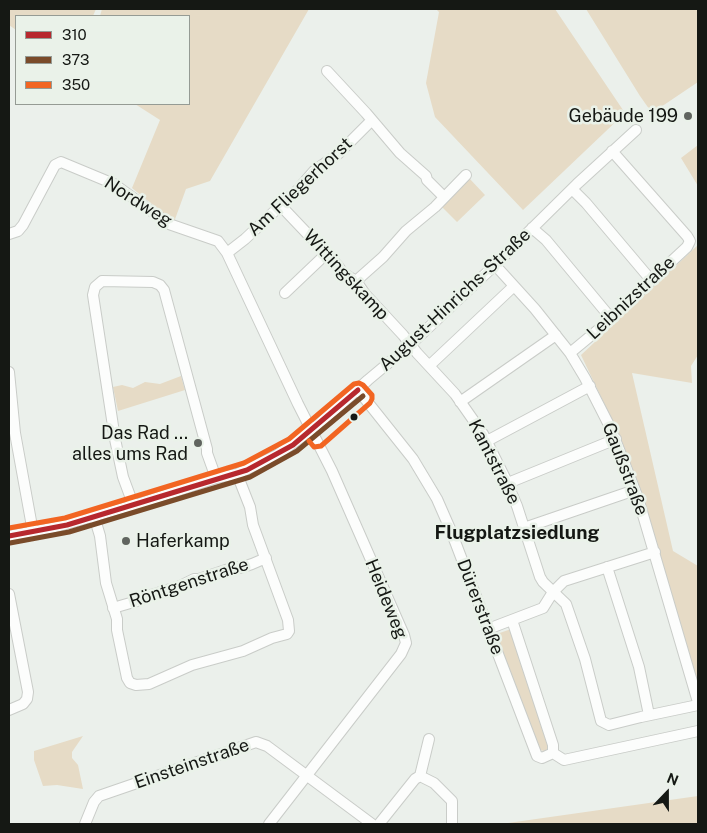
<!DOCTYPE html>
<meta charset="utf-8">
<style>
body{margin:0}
#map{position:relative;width:707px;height:833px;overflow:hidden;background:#ebf0eb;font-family:"Public Sans",sans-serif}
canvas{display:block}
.frame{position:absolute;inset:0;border:10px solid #151814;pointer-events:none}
.legend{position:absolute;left:15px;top:15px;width:175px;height:90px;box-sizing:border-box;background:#eaf2e9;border:1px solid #959b94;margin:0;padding:6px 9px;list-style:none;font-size:15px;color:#151814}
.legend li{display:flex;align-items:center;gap:10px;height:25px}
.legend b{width:25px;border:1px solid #959b94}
.north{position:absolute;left:642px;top:768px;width:50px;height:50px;-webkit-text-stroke:4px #eaf2e9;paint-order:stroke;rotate:22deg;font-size:14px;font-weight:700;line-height:20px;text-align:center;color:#151814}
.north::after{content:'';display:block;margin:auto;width:18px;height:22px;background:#151814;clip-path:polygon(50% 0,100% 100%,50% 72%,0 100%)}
</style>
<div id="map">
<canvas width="707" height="833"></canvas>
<div class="frame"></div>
<ul class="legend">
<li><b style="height:6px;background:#b7282e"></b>310</li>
<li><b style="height:6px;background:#7a4b2a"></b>373</li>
<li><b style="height:6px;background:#f26522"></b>350</li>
</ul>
<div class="north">N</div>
</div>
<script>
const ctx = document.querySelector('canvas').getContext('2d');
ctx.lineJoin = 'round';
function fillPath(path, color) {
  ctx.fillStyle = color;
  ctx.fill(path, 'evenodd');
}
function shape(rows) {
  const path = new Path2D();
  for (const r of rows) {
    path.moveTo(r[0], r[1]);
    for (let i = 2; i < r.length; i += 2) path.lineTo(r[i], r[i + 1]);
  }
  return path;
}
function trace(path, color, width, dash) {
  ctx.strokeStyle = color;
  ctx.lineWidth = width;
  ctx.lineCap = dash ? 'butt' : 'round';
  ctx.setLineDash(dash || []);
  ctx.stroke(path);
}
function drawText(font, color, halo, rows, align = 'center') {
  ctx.font = font + ' "Public Sans",sans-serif';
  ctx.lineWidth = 5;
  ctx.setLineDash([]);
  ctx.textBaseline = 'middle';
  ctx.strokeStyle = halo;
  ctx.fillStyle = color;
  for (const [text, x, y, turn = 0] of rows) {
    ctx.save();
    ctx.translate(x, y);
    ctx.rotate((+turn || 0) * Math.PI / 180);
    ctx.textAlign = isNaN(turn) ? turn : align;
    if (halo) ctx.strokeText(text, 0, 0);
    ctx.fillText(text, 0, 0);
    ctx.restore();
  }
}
const green = shape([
 [9,9,96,9,93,16,16,16,16,30,9,25],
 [102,9,309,9,210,181,186,189,174,222,132,188,160,120,135,104,189,104,189,16,100,16],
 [436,9,555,9,625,113,523,210,435,117,426,83,439,12],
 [586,9,698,9,698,82,652,113,640,96],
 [698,145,698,186,681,158],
 [469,178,485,195,457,222,441,206],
 [698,245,698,355,691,366,692,383,632,373,673,551,698,566,698,689,657,548,611,418,581,355],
 [181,376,185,390,118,411,113,387,122,385,133,388,145,382,160,384],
 [514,628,551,742,548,749,544,751,540,750,494,635],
 [83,736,72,752,72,758,78,765,83,789,57,785,43,786,34,760,34,751],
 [698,796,698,824,501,824]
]);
const minor = shape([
 [327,71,366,113,400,153,426,176,427,180,444,197],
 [572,189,586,203,651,280],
 [281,206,338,266,343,273,356,281,365,294,403,335,417,353,455,394,483,434,505,478,517,506,540,577,543,582,566,604,585,659,601,721,609,725,641,717,698,705],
 [532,228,546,240,610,317],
 [9,234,18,231,23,225,55,165,61,162,114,184,169,224,218,241,227,253,298,404,332,471,404,635,406,643,401,654,269,824],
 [227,253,245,239,295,192,299,189,301,186,314,171,338,154,372,120],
 [495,265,535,309,570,353,585,378,611,429,638,498,698,702],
 [356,281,383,257,406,231,435,207,466,175],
 [285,293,326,254],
 [570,353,599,329,687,247,690,241,687,236,612,151],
 [429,366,514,286],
 [9,372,15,433,33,532],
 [358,390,413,459,437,499,451,531,537,756,542,758,553,753,564,760,698,731],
 [460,402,556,335],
 [487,441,590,386],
 [508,483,616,439],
 [133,504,123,477,115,439,93,295,95,287,102,281,153,282,160,285,164,290,207,449,207,453,216,478],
 [94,516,100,536,106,583,117,619,117,630,127,678,130,683,136,685,149,684,192,665,243,651,272,638,287,634,289,631,288,620,253,525,250,507,237,474],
 [524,528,635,490],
 [9,536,52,528,141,503,216,478,237,474,277,455,319,424,368,380,411,344,495,265,577,184,636,130],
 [607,567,639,667,649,715],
 [9,594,28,692,27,699,23,704,9,710],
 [113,608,144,599,148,596,180,586,194,579,199,579,235,567,240,568,252,564,266,558],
 [512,620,553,745,553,753],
 [488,629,543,608,553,592,564,581,655,552],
 [420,776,429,739],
 [85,824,94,802,99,796,256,742,267,746,372,824],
 [379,824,415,779,420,776,434,783,452,801,452,824]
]);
const bus1 = shape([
 [9,536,67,525,247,470,293,445,358,390]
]);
const bus2 = shape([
 [10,543,69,532,250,477,297,451,363,396]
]);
const bus3 = shape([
 [9,528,65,518,244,463,289,439,354,384,359,383,363,385,372,395,372,399,370,403,321,446,314,447,309,441]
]);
const markers = [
 [688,116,5,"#60645f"],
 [354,417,4.5,"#151814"],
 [198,443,5,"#60645f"],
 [126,541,5,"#60645f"]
];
const poiNames = [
 ["Gebäude 199",678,116],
 ["Das Rad ...",188,433],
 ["alles ums Rad",188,454],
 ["Haferkamp",136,541,"left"]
];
const streetNames = [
 ["Am Fliegerhorst",300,187,-43],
 ["Nordweg",138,202,33],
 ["Wittingskamp",346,275,47],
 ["Leibnizstraße",631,298,-43],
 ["August-Hinrichs-Straße",455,300,-43],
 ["Kantstraße",494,462,63],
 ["Gaußstraße",625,469,69],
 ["Röntgenstraße",189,583,-18],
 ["Heideweg",386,599,68],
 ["Dürerstraße",480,607,69],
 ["Einsteinstraße",192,764,-19]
];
const neighbourhoodNames = [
 ["Flugplatzsiedlung",517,533]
];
fillPath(green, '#e6dbc6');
trace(minor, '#c9ccc8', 12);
trace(minor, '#fcfdfc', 10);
trace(bus1, '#b7282e', 5);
trace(bus2, '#7a4b2a', 5);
trace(bus3, '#f26522', 5);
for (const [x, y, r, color] of markers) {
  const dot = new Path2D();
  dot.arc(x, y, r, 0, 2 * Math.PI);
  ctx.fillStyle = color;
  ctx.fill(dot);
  trace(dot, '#eaf2e9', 2);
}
drawText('18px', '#151814', '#eaf2e9', poiNames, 'right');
drawText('18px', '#151814', '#eaf2e9', streetNames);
drawText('bold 19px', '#151814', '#eaf2e9', neighbourhoodNames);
</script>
